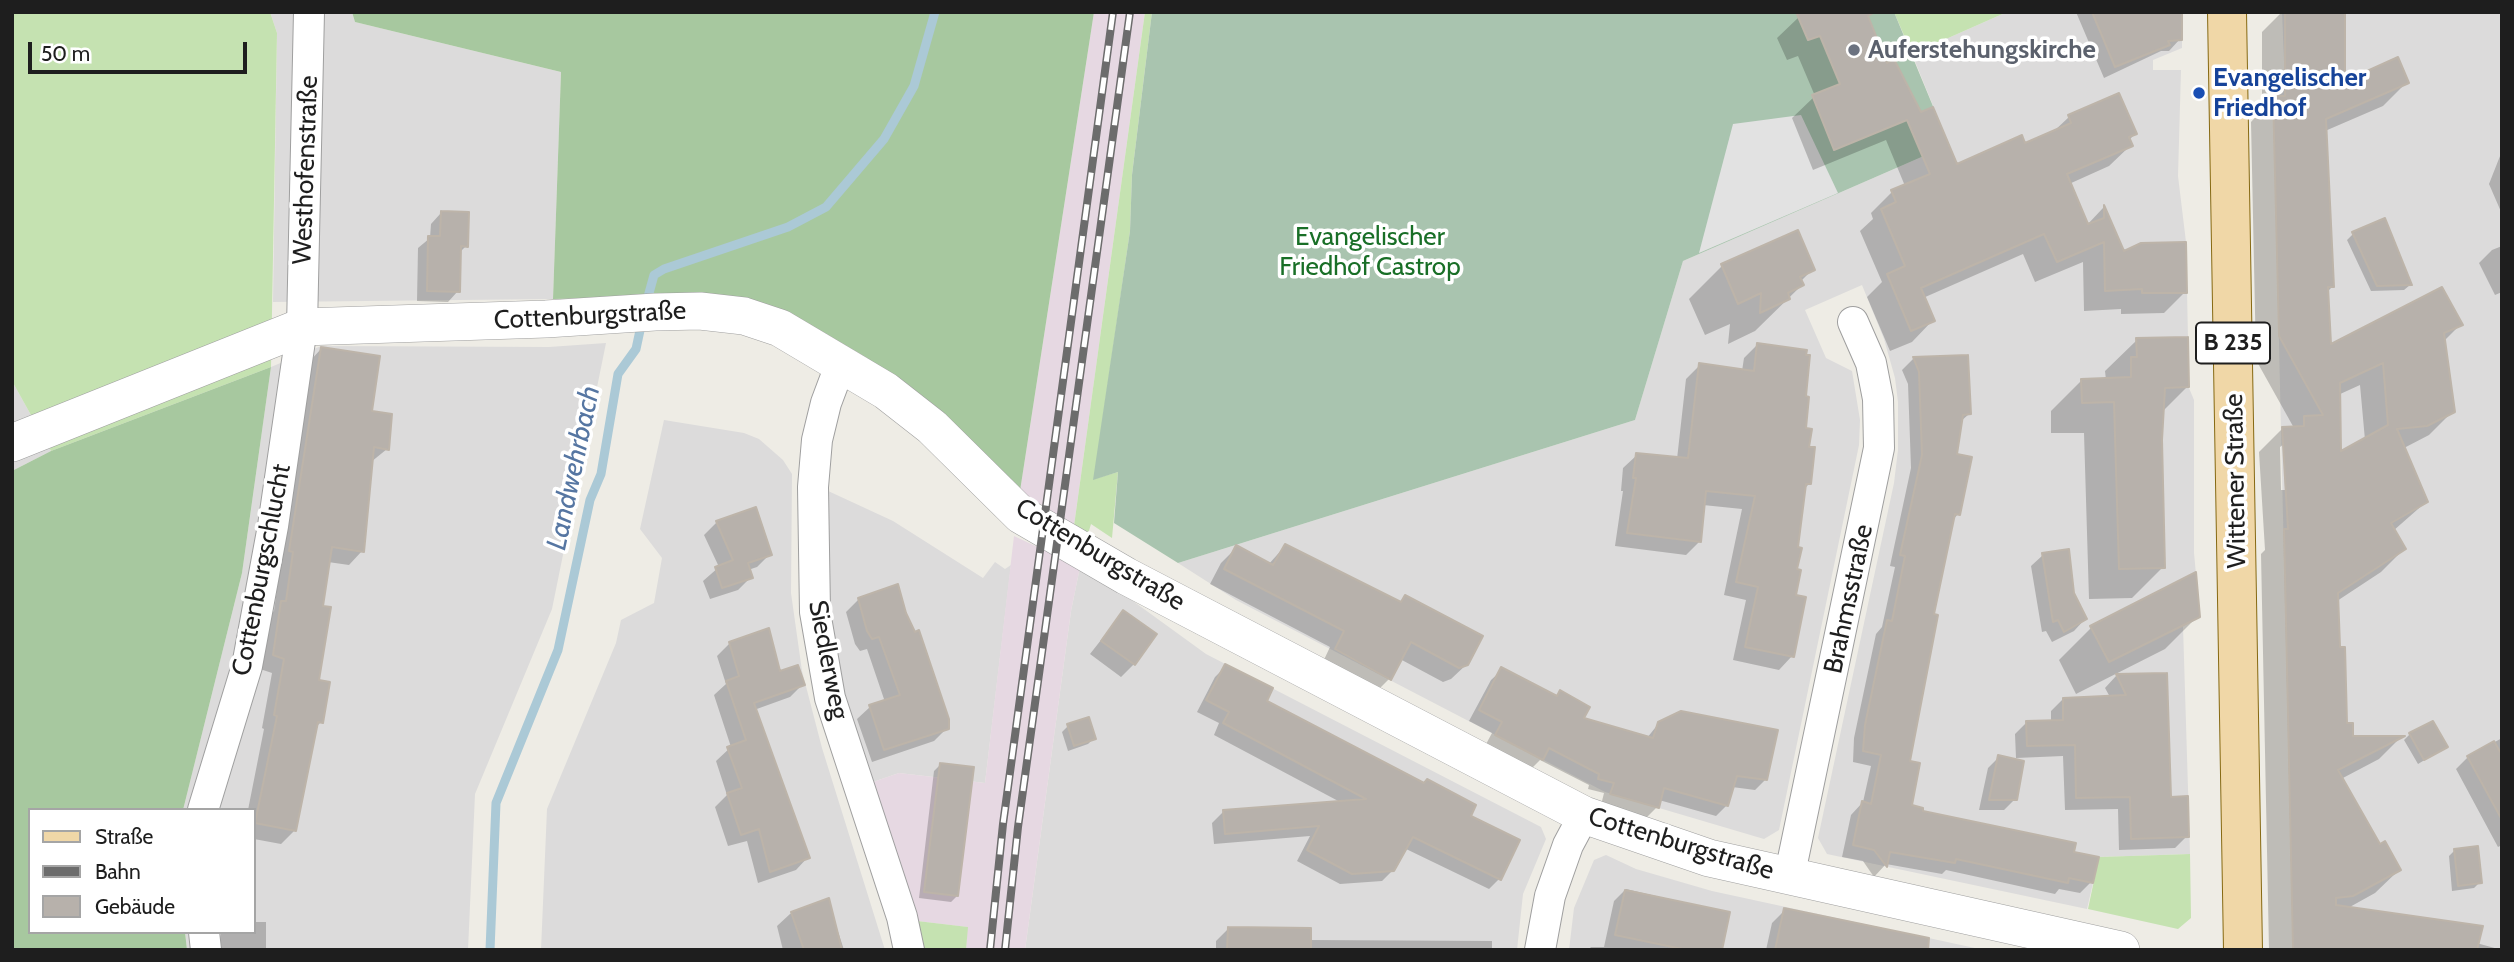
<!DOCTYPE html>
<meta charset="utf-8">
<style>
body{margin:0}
#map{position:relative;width:2514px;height:962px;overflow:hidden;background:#eeece5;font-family:Cabin,sans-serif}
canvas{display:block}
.frame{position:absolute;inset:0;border:14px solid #1e1e1e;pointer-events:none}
.legend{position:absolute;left:28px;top:808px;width:228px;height:126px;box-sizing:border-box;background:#fff;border:2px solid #a5a5a5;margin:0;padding:9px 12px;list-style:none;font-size:21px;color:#1e1e1e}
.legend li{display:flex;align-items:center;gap:14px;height:35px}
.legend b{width:35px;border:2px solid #a5a5a5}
.scale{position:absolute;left:28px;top:42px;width:219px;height:32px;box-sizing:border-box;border:4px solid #1e1e1e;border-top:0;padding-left:9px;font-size:21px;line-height:24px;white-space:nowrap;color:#1e1e1e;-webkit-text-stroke:5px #fff;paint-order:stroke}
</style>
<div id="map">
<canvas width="2514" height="962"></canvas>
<div class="frame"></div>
<ul class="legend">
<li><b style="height:9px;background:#f0d7a7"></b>Straße</li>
<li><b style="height:9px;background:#6c6c6c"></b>Bahn</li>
<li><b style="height:19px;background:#b7b1ab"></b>Gebäude</li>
</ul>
<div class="scale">50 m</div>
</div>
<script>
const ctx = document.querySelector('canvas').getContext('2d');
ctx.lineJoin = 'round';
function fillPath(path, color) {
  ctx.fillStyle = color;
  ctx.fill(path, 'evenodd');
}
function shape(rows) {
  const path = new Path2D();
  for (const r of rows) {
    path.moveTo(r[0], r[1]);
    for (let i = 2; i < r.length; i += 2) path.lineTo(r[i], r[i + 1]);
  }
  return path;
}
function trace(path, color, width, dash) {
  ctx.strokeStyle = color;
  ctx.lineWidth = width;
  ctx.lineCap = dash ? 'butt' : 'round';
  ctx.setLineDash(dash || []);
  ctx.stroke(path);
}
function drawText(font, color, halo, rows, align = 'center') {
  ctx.font = font + ' Cabin,sans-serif';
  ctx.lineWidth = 7;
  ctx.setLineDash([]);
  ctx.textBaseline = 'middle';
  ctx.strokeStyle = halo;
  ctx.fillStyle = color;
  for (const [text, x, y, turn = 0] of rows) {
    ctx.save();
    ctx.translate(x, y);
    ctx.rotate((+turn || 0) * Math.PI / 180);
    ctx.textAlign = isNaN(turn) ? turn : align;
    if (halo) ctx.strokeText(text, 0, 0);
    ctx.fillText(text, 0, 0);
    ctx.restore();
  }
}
const residential = shape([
 [270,12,352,12,355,22,561,72,553,299,273,302,277,33],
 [2007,12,2182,12,2182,48,2153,60,2153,70,2181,70,2178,176,2186,242,2189,388,2194,400,2194,553,2200,617,2183,626,2190,854,2099,857,2087,909,1827,854,1818,838,1894,483,1898,450,1898,402,1895,378,1884,339,1862,285,1805,310,1826,358,1852,371,1860,420,1859,445,1779,830,1764,839,1605,792,1236,600,1178,563,1635,420,1683,261,1949,145,1912,54],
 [2282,12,2502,12,2502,950,2293,948,2273,87,2285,87],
 [606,343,552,609,475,794,468,950,187,950,185,932,254,932,254,810,183,810,242,573,271,367,321,346,549,347],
 [12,381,51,451,12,471],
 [664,420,744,433,759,439,783,460,792,474,791,593,802,671,822,748,885,950,541,950,547,809,616,643,621,620,654,603,662,558,640,529],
 [826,490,893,521,983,578,995,562,1005,569,1011,565,985,783,899,773,873,782,838,674,827,593],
 [1080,567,1115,588,1206,654,1541,827,1546,839,1523,894,1517,950,1025,950,1071,611],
 [1606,855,1636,869,1712,891,1984,950,1569,950,1574,908,1594,860]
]);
const industrial = shape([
 [1094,12,1145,12,1074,526,1020,491],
 [1014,536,1080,567,1071,611,1025,950,966,950,967,927,917,921,873,782,899,773,985,783]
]);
const grass = shape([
 [12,12,270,12,277,33,271,367,51,451,12,381],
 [1145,12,1152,12,1132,175,1130,231,1094,479,1118,472,1112,538,1091,524,1088,534,1074,526],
 [1894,12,2007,12,1912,54],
 [2190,854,2191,918,2178,929,2088,909,2099,857],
 [917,921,968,927,966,950,923,950]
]);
const forest = shape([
 [352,12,1094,12,1020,491,954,425,867,358,801,319,728,296,553,299,561,72,355,22],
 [271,367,242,573,183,810,30,810,30,932,185,932,187,950,12,950,12,471,51,451]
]);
const cemetery = shape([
 [1152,12,1894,12,1949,145,1683,261,1635,420,1178,563,1114,523,1118,472,1093,480,1130,231,1132,175]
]);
const parking = shape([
 [1801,115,1838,193,1699,253,1733,124]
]);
const shadow = shape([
 [2076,12,2180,12,2180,39,2169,51,2161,51,2104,78],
 [2282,12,2344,12,2343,84,2407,82,2383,106,2325,131,2333,286,2327,292,2329,347,2460,325,2443,342,2453,411,2429,435,2404,448,2426,502,2393,531,2404,549,2381,572,2337,601,2338,649,2346,724,2351,737,2401,737,2379,759,2341,779,2379,846,2399,870,2375,893,2348,908,2502,950,2269,950,2261,554,2265,550,2259,452,2282,429,2294,428,2256,360,2251,122,2262,110,2262,32],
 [2360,385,2365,440,2339,454,2338,395],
 [2284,444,2285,490,2281,490,2280,447],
 [1799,17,1886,65,1956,166,2024,145,2053,132,2069,117,2135,134,2129,140,2131,145,2109,166,2069,184,2087,225,2103,208,2123,253,2185,292,2164,313,2121,314,2121,309,2084,311,2083,262,2035,282,2023,254,1923,298,1933,320,1912,342,1890,351,1867,297,1882,282,1860,231,1873,219,1871,213,1892,192,1905,186,1886,140,1813,170,1792,118,1815,96,1798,56,1787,60,1777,38],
 [2502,151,2502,214,2489,184],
 [441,213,466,246,459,253,458,291,448,302,417,301,418,248,430,238,431,224],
 [1797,233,1813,269,1800,282,1802,285,1755,331,1728,344,1730,324,1705,335,1689,299,1722,266],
 [2353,234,2410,285,2404,290,2371,291,2347,240],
 [2502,246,2502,292,2495,295,2479,263,2492,250],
 [2137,340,2187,387,2163,411,2163,567,2132,598,2089,599,2084,433,2051,433,2051,411,2082,380,2106,380,2105,371],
 [1757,345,1804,397,1807,449,1809,484,1803,490,1795,570,1792,656,1779,670,1733,660,1746,600,1724,595,1742,509,1703,505,1700,541,1686,555,1615,546,1623,491,1621,491,1623,468,1637,455,1677,459,1686,379,1700,365,1742,371,1744,358],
 [321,349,370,412,387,449,371,462,362,551,349,565,328,562,321,608,317,682,321,722,315,728,294,831,281,844,254,839,254,810,248,810,264,729,262,728,272,673,260,669,268,616,274,611,308,363],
 [1967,357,1969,414,1960,422,1955,455,1958,514,1952,521,1932,615,1908,763,1910,807,1921,812,2072,853,2091,882,2080,893,2059,889,2055,894,1946,870,1942,874,1886,864,1874,877,1863,861,1842,857,1851,815,1863,802,1871,766,1853,762,1854,738,1876,634,1882,627,1895,567,1890,566,1911,468,1908,384,1902,370,1913,359],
 [717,522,770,554,757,567,748,570,751,577,738,590,710,599,703,581,719,567,704,535],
 [1285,546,1399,603,1405,597,1467,664,1451,679,1443,682,1400,659,1389,679,1374,694,1322,664,1330,647,1210,584,1221,563,1236,548,1268,565],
 [2043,555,2072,593,2085,619,2074,631,2052,642,2046,631,2042,632,2031,566],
 [859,599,904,614,947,728,934,741,872,762,857,719,870,707,885,702,867,649,860,651,855,644,846,612],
 [1123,612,1134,664,1121,677,1090,654],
 [2198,616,2165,649,2076,694,2059,660,2091,628],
 [730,643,803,684,790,697,754,710,808,857,796,870,758,883,747,841,728,846,715,807,727,795,716,761,731,747,714,695,726,684,717,656],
 [1226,666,1264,701,1468,817,1499,879,1489,889,1404,848,1393,870,1382,881,1340,884,1297,861,1310,836,1214,844,1212,823,1223,812,1342,803,1214,735,1219,723,1197,712,1215,677],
 [1502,670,1556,697,1560,693,1582,719,1647,738,1659,723,1766,779,1755,790,1732,787,1727,805,1716,816,1659,800,1657,807,1646,818,1601,805,1604,793,1588,789,1589,785,1540,760,1530,770,1485,746,1492,733,1469,721,1491,680],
 [2165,675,2169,799,2187,836,2175,848,2119,850,2118,809,2065,810,2063,756,2016,758,2015,734,2027,722,2051,722,2051,711,2063,699,2110,697,2105,688,2116,676],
 [1068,726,1094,738,1088,744,1068,751,1062,732],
 [2410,734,2446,747,2418,764,2404,740],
 [2502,738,2502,845,2498,847,2456,769,2468,757],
 [1999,757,2015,799,2004,810,1979,810,1988,768],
 [940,765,957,896,951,902,919,898,934,771],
 [2455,850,2480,882,2474,888,2452,891,2449,856],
 [1626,889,1728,913,1720,950,1588,950,1591,947,1604,947,1614,901],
 [828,901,844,950,783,950,777,926,790,914],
 [1785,910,1899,950,1766,950,1772,923],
 [254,922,266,922,266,950,219,950,221,932,254,932],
 [1228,929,1309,940,1492,941,1492,950,1216,950,1216,941]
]);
const stream = shape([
 [646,304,654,275,664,269,788,227,826,207,884,139,914,86,935,12],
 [490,950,496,803,558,650,590,500,601,474,618,374,636,349,642,321]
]);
const building = shape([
 [1796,12,1875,12,1868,16,1887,63,1894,59,1921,112,1933,107,1957,164,2022,135,2025,143,2071,123,2068,115,2119,93,2137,134,2129,137,2133,146,2067,174,2088,224,2104,218,2104,205,2124,251,2141,243,2186,242,2187,293,2142,293,2142,289,2105,291,2104,242,2057,262,2044,234,1921,288,1935,321,1911,331,1887,274,1905,266,1881,209,1896,202,1891,190,1930,174,1907,120,1834,150,1812,95,1840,84,1820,36,1808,40,1796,12],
 [2092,12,2182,12,2182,40,2168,41,2170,45,2115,67,2092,12],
 [2285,12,2345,12,2345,81,2398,57,2409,83,2326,119,2334,287,2328,287,2331,344,2442,287,2463,325,2444,333,2455,412,2427,426,2397,429,2428,502,2391,523,2406,549,2338,593,2340,647,2345,647,2347,723,2353,723,2353,736,2405,736,2338,770,2380,844,2385,841,2401,870,2353,896,2336,898,2336,905,2483,926,2477,950,2293,950,2284,529,2288,529,2282,427,2304,426,2304,416,2323,415,2279,336,2273,96,2285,96,2285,12],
 [2383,363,2388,425,2341,451,2340,383,2383,363],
 [441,211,469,212,468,247,461,246,460,292,427,291,428,236,440,236,441,211],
 [2385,218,2412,285,2377,286,2352,232,2385,218],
 [1798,230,1815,270,1800,277,1804,285,1788,293,1790,299,1760,313,1761,293,1738,304,1721,264,1798,230],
 [2188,337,2189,387,2165,388,2162,440,2165,568,2119,569,2114,402,2082,403,2081,379,2131,377,2131,357,2137,357,2136,338,2188,337],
 [1757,343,1807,350,1806,355,1810,355,1806,396,1809,397,1806,428,1812,429,1809,447,1815,447,1811,484,1806,484,1798,547,1802,548,1797,569,1801,570,1796,595,1806,597,1794,657,1745,647,1758,587,1736,582,1755,496,1706,491,1701,542,1627,533,1636,478,1633,478,1636,453,1688,458,1699,363,1754,371,1757,343],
 [321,347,380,356,372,411,392,414,389,450,374,447,364,552,332,547,323,606,331,607,319,680,330,682,323,723,318,722,296,831,255,823,277,716,274,715,284,659,273,655,281,601,286,601,293,552,289,551,321,347],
 [1968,355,1971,414,1963,415,1957,454,1972,457,1960,515,1955,514,1934,614,1938,615,1910,761,1920,763,1912,805,1923,808,1923,811,2076,843,2074,852,2099,857,2093,883,2069,878,2068,883,1956,859,1955,863,1890,852,1887,867,1874,850,1853,845,1862,801,1871,804,1881,755,1863,751,1865,725,1887,620,1892,621,1905,556,1900,555,1922,455,1919,372,1913,357,1968,355],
 [756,507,772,555,748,563,753,578,722,588,715,567,733,560,716,521,756,507],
 [1285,544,1401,602,1405,595,1483,636,1468,665,1459,668,1411,642,1391,680,1335,649,1344,631,1224,569,1236,545,1273,565,1285,544],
 [2069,549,2074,593,2087,619,2064,632,2058,620,2053,622,2042,553,2069,549],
 [2196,572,2200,617,2109,662,2090,626,2196,572],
 [898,584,906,613,915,632,919,630,949,719,949,729,884,750,869,705,900,695,879,637,872,639,867,631,858,598,898,584],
 [1123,610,1157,634,1135,665,1101,641,1123,610],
 [769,628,780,671,798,665,805,685,754,703,810,858,770,872,759,829,741,835,727,793,742,788,727,747,746,740,726,681,739,676,729,642,769,628],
 [1225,664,1273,688,1267,701,1424,783,1427,779,1476,805,1471,816,1520,840,1501,880,1413,837,1394,871,1352,874,1307,850,1319,826,1225,834,1223,810,1366,799,1223,723,1229,712,1206,700,1225,664],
 [1501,667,1557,696,1560,690,1590,707,1584,718,1653,738,1658,722,1681,711,1778,730,1767,780,1737,776,1728,806,1664,788,1659,808,1610,794,1614,783,1598,779,1599,774,1549,748,1543,760,1495,735,1502,722,1479,710,1501,667],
 [2167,673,2171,797,2188,796,2189,837,2131,839,2130,797,2076,798,2075,745,2027,746,2026,721,2063,720,2063,698,2126,695,2116,674,2167,673],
 [1089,717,1096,739,1074,746,1067,724,1089,717],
 [2433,721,2448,747,2424,760,2409,733,2433,721],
 [2494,741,2502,755,2502,820,2467,756,2494,741],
 [1998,755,2024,761,2017,800,1989,800,1998,755],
 [940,763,974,767,958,896,924,892,940,763],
 [2478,846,2482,883,2458,886,2454,849,2478,846],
 [1625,890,1730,912,1722,950,1687,950,1615,935,1625,890],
 [829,898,842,950,804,950,791,912,829,898],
 [1784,908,1929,938,1928,950,1775,950,1784,908],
 [1228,927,1311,928,1311,950,1227,950,1228,927]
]);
const minor = shape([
 [841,363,826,403,817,440,813,487,815,612,830,698,902,917,909,950],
 [203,810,247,666,273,526,302,327,309,12],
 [1789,878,1879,448,1878,399,1871,363,1853,322],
 [204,932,206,950],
 [1540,950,1550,896,1568,845,1584,815]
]);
const tertiary = shape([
 [12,443,302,327,546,319,655,312,700,311,744,316,780,328,886,391,932,427,1021,515,1126,576,1584,815,1709,858,2121,950]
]);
const primary = shape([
 [2227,12,2243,950]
]);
const rail = shape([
 [990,950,1003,824,1113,12],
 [1005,950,1018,827,1130,12]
]);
const markers = [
 [1854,50,7,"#6b7280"],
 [2199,93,7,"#1a4fb4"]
];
const shields = [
 [2233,343,74]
];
const shieldNames = [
 ["B 235",2233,343]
];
const worshipNames = [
 ["Auferstehungskirche",1868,50]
];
const transitNames = [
 ["Evangelischer",2213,78],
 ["Friedhof",2213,108]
];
const streetNames = [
 ["Westhofenstraße",306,170,-88],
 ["Cottenburgstraße",590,316,-3],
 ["Wittener Straße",2236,481,-91],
 ["Cottenburgstraße",1100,555,31],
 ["Cottenburgschlucht",262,570,-79],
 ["Brahmsstraße",1849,599,-78],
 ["Siedlerweg",828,660,79],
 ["Cottenburgstraße",1681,844,17]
];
const parkNames = [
 ["Evangelischer",1370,237],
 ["Friedhof Castrop",1370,267]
];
const waterNames = [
 ["Landwehrbach",574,468,-78]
];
fillPath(residential, '#dcdbdb');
fillPath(industrial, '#e6d8e2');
fillPath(grass, '#c5e2b1');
fillPath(forest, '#a7c89f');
fillPath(cemetery, '#a9c4af');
fillPath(parking, '#e2e2e2');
fillPath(shadow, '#0003');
trace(stream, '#abc9d6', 9);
fillPath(building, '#b7b1ab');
trace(building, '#bdb4a9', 2);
trace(minor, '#9f9f9f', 32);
trace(tertiary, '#9f9f9f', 38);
trace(primary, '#866912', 40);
trace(minor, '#fff', 30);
trace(tertiary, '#fff', 37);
trace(primary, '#f0d7a7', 38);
trace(rail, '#6c6c6c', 8);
trace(rail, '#fff', 5, [16]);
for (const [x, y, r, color] of markers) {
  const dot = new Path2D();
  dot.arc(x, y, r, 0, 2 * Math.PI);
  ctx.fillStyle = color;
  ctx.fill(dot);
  trace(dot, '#fff', 2.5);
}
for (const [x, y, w] of shields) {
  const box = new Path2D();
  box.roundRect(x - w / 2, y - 20.5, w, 41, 5);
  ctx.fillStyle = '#fff';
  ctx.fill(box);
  trace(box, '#1e1e1e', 2);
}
drawText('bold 24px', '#1e1e1e', null, shieldNames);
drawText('bold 26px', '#5b616d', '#fff', worshipNames, 'left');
drawText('bold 26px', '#164399', '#fff', transitNames, 'left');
drawText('26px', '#1e1e1e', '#fff', streetNames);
drawText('26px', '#196f27', '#fff', parkNames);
drawText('italic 28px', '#5676a2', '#fff', waterNames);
</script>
